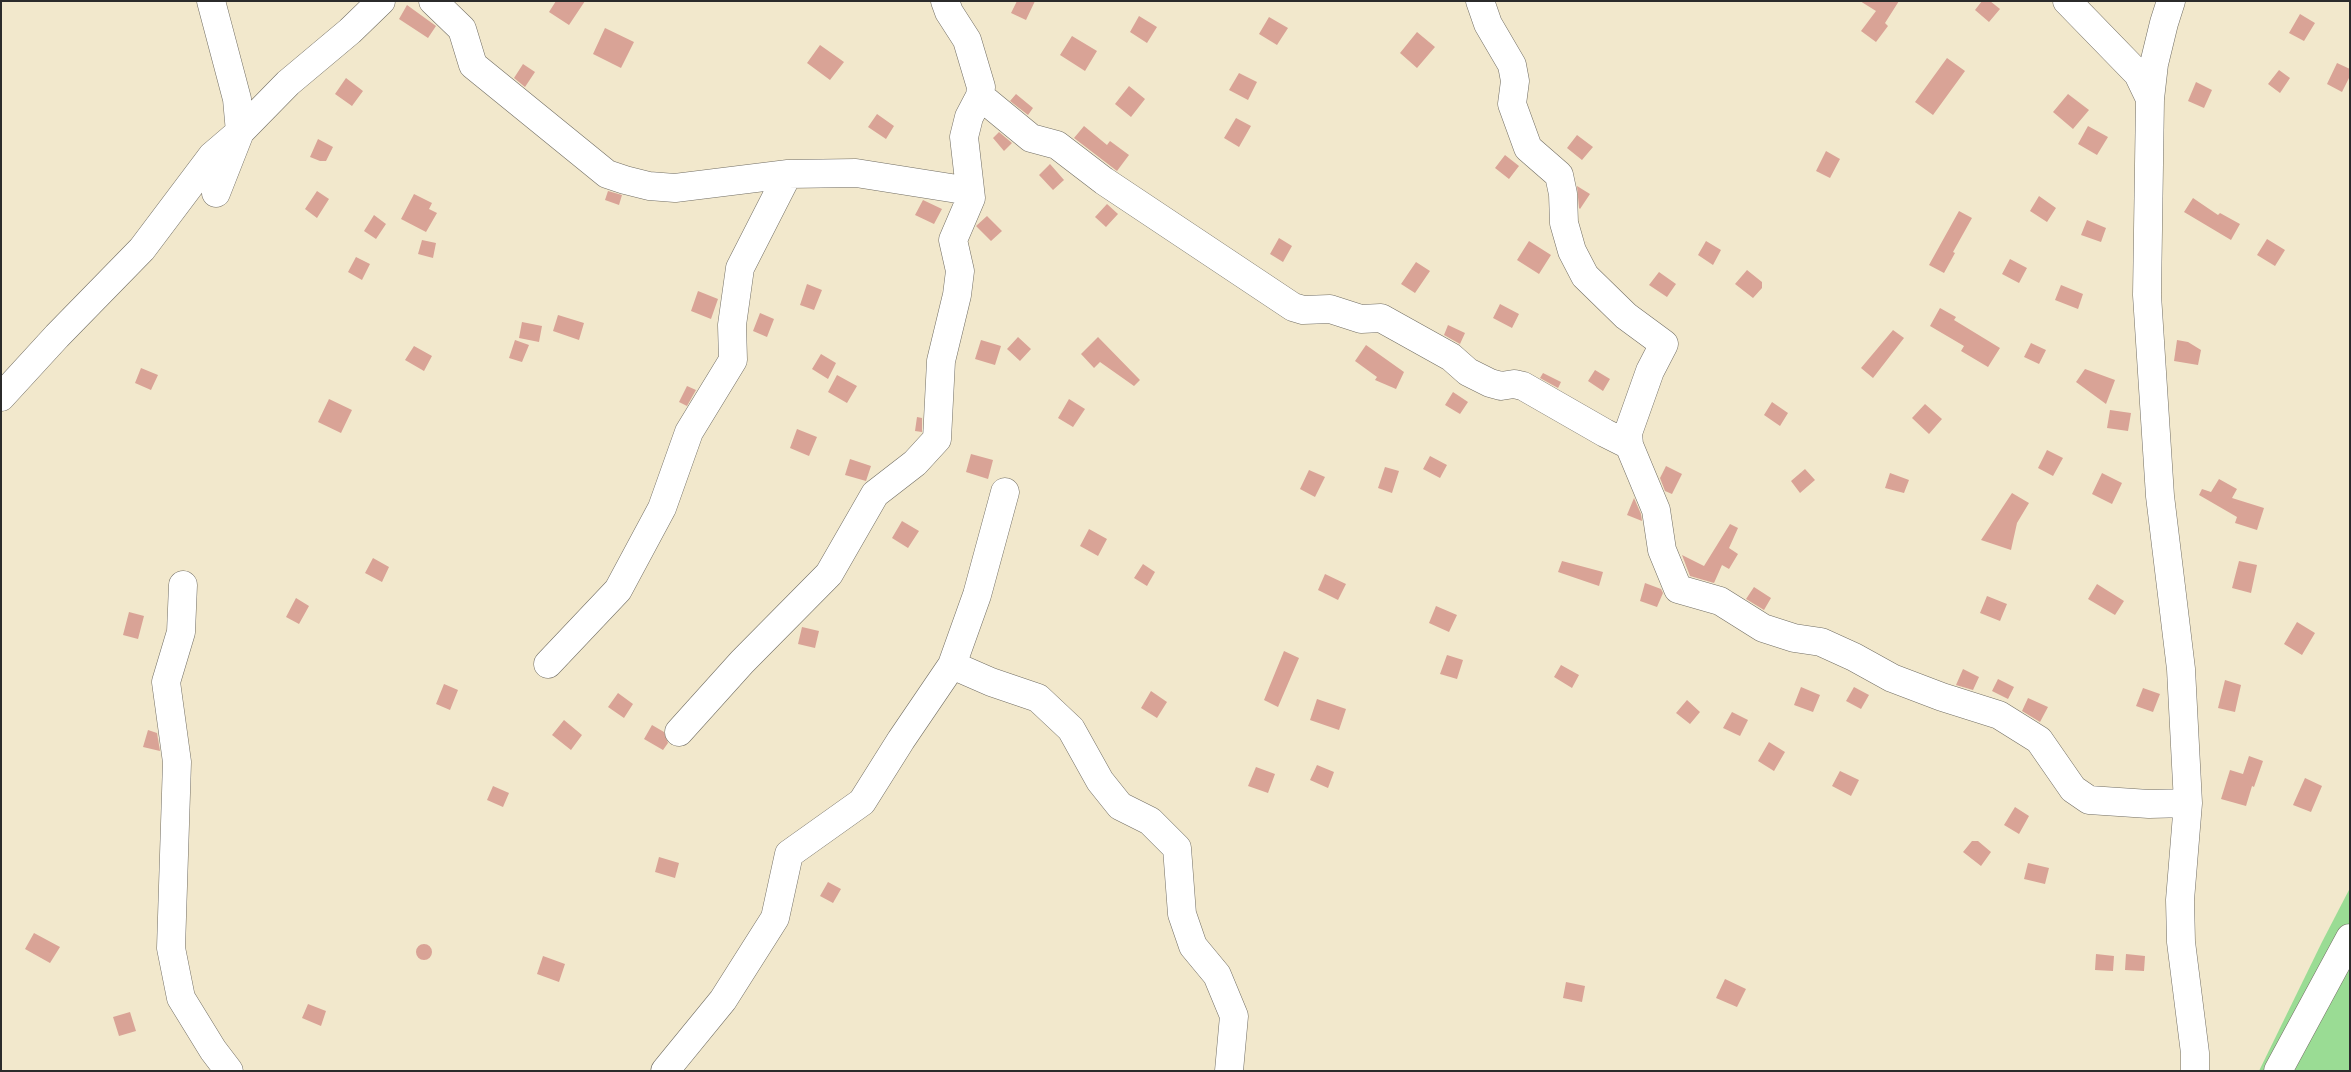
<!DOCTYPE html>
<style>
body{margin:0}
#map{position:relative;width:2351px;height:1072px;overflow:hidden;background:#f2e8cc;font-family:"Gochi Hand",sans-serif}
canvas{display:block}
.frame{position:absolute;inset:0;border:2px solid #2b2b2b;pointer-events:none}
</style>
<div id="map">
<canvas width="2351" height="1072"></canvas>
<div class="frame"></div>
</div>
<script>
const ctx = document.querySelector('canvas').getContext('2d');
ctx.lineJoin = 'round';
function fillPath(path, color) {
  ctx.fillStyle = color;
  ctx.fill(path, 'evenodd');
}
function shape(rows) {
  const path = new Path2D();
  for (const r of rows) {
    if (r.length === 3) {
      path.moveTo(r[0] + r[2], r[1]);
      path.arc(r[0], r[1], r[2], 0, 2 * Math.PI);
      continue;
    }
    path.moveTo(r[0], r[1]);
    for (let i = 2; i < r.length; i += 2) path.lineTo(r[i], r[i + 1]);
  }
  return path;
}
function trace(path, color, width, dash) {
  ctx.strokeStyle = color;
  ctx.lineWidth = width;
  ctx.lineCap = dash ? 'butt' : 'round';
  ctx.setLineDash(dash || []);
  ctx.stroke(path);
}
const green = shape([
 [2350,888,2350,1071,2259,1071,2322,942]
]);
const building = shape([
 [556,1,585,1,569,25,549,12],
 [1017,1,1035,1,1026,20,1011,13],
 [1860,1,1899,1,1885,23,1888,26,1876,42,1861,31,1876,11],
 [1982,1,1990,1,2000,9,1989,22,1975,10],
 [407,5,436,26,428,38,399,19],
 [2300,14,2315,23,2304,41,2289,33],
 [1139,16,1157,27,1147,43,1130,32],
 [1269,17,1288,28,1277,45,1259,34],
 [605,28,634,42,621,68,593,54],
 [1417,32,1435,47,1417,68,1400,53],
 [1072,36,1097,51,1085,71,1060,55],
 [820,45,844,62,830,80,807,63],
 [1947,58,1965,71,1933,115,1915,102],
 [2337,63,2350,69,2350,76,2342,92,2327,84],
 [523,64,535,72,525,87,514,78],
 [2279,70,2290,78,2280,93,2268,84],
 [1239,73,1257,82,1248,100,1229,90],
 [346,78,363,91,352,106,335,94],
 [2196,82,2212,90,2204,108,2188,101],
 [1129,86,1145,99,1131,117,1115,104],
 [1016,94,1033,108,1028,115,1010,101],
 [2068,94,2089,110,2073,129,2053,112],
 [877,114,894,126,886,139,868,127],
 [1236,118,1251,126,1239,147,1224,138],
 [1084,126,1107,145,1110,141,1129,155,1117,171,1074,138],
 [2088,126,2108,137,2097,155,2078,144],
 [999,132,1012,143,1004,151,993,138],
 [1577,135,1593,147,1582,160,1567,148],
 [318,139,333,147,326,161,320,161,310,157],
 [1826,151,1840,159,1830,178,1816,171],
 [1505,155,1519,166,1509,179,1495,168],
 [1050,164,1064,180,1053,190,1039,175],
 [1577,186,1590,194,1580,209,1579,208],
 [317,191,329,199,317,218,305,209],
 [608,191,622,195,619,205,605,200],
 [414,194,432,203,429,209,437,213,426,232,401,219],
 [2039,196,2056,208,2047,222,2030,211],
 [2193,198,2218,215,2220,213,2240,224,2231,240,2184,212],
 [923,200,942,209,934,224,915,215],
 [1107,204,1118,214,1106,227,1095,217],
 [1959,211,1972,218,1953,252,1955,253,1944,273,1929,265],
 [374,215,386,224,376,239,364,231],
 [987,216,1002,231,991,241,976,226],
 [2087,220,2106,228,2101,242,2081,235],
 [1279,238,1292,246,1283,262,1270,254],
 [2267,239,2285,250,2275,266,2257,255],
 [422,240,436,243,433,258,418,254],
 [1529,241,1551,255,1539,274,1517,260],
 [1706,241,1721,250,1713,265,1698,255],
 [356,257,370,264,362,280,348,272],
 [2010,259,2027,268,2019,283,2002,274],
 [1416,262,1430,271,1415,293,1401,284],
 [1747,270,1762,282,1762,288,1753,298,1735,284],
 [1659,272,1676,284,1667,297,1649,285],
 [807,284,822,290,814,310,800,305],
 [2061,285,2083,294,2078,309,2055,300],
 [698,291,718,299,711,319,691,311],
 [1500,304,1519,314,1512,328,1493,318],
 [1940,308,1956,317,1954,320,2000,348,1988,367,1961,351,1964,346,1930,326],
 [760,313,774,319,767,337,753,331],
 [558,315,584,323,579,340,553,331],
 [522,322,542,326,539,342,519,338],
 [1448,325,1465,333,1460,344,1444,335],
 [1893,330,1904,338,1873,378,1861,368],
 [1018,337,1031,349,1020,361,1007,349],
 [1098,337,1140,380,1134,386,1100,362,1094,368,1081,354],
 [515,340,529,345,522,362,509,358],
 [981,340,1001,346,995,365,975,359],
 [2177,340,2188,342,2201,350,2198,365,2174,361],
 [2031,343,2046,350,2039,364,2024,357],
 [1366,345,1404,372,1396,389,1375,380,1377,377,1355,361],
 [414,346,432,356,424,371,405,360],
 [821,354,836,363,828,379,812,369],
 [141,368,158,375,151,390,135,383],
 [2085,369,2115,380,2106,404,2076,382],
 [1595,370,1610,379,1603,391,1588,381],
 [1543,373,1561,382,1558,388,1540,378],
 [837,375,857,386,847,403,828,392],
 [687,386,696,390,687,406,679,402],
 [1453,392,1468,402,1460,414,1445,405],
 [329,399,352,410,341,433,318,422],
 [1069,399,1085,409,1073,427,1058,418],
 [1772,402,1788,413,1780,426,1764,415],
 [1925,404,1942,419,1929,434,1912,418],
 [2110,410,2131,413,2128,431,2107,428],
 [917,417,922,418,922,432,915,431],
 [797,429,817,437,809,456,790,448],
 [2047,450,2063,458,2053,476,2038,468],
 [971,454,993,460,988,479,966,472],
 [1430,456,1447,465,1440,478,1423,469],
 [850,459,871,466,866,481,845,475],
 [1666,466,1682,474,1672,494,1665,491,1660,478],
 [1385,467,1399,471,1392,493,1378,488],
 [1805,469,1815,480,1800,493,1791,481],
 [1309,470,1325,477,1315,497,1300,489],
 [1890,473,1909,480,1904,493,1885,488],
 [2102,473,2122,483,2112,504,2092,494],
 [2219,479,2237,489,2232,498,2264,508,2257,530,2235,523,2237,517,2199,495,2202,489,2211,492],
 [2012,493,2029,503,2017,523,2011,550,1981,540],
 [1634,498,1641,514,1642,521,1627,515],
 [902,521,919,531,908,548,892,538],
 [1730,524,1738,528,1729,548,1738,554,1729,569,1722,565,1714,583,1690,576,1682,555,1704,566],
 [1089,529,1107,539,1098,556,1080,546],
 [373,558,389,567,382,582,365,573],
 [1562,561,1603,572,1599,586,1558,572],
 [2239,561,2257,565,2251,593,2232,588],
 [1143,564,1155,572,1147,586,1134,578],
 [1325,574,1346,584,1338,600,1318,590],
 [1645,583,1661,589,1663,593,1657,607,1640,601],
 [2097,584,2124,601,2115,615,2088,599],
 [1754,587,1771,598,1764,610,1746,599],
 [1987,596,2007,604,2000,621,1980,613],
 [296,598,309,606,299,624,286,617],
 [1436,606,1457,615,1449,632,1429,623],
 [129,612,144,616,138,639,123,635],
 [2297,622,2315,633,2302,655,2284,644],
 [802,627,819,631,815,648,798,644],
 [1284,651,1299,658,1278,707,1264,700],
 [1447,655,1463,660,1457,679,1440,674],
 [1561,665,1579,675,1572,688,1554,677],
 [1963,669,1979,677,1973,690,1956,685],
 [1998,679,2014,687,2008,699,1992,691],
 [2225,680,2241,685,2235,712,2218,708],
 [444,684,458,690,450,710,436,704],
 [1801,687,1820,695,1813,712,1794,705],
 [1854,687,1869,695,1861,709,1846,701],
 [2143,688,2160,694,2153,712,2136,706],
 [1151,691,1167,702,1157,718,1141,708],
 [618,693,633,704,624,718,608,707],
 [2028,698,2048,707,2040,722,2022,711],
 [1317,699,1346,709,1339,730,1310,720],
 [1687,700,1700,712,1690,724,1676,713],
 [1732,712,1748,720,1740,736,1723,728],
 [564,720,582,735,571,750,552,735],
 [652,725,664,732,668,743,663,750,644,739],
 [148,730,157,733,160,751,143,747],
 [1769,742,1785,752,1774,771,1758,761],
 [2249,756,2263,761,2254,787,2252,786,2246,806,2221,799,2230,770,2243,774],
 [1317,765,1334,772,1328,788,1310,780],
 [1256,767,1275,774,1268,793,1248,786],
 [1840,771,1859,780,1851,796,1832,786],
 [2305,778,2322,786,2311,812,2293,805],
 [493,786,509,793,503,807,487,800],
 [2015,807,2029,816,2019,834,2004,825],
 [1972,841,1978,841,1991,852,1981,866,1963,852],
 [659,857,679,863,675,878,655,872],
 [2028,863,2049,868,2045,884,2024,879],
 [828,882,841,889,833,903,820,896],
 [34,933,60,947,50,963,25,949],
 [424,952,8],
 [2096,954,2114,956,2113,971,2095,970],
 [2126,954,2145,956,2144,971,2125,970],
 [543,956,565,964,559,982,537,974],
 [1725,979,1746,989,1737,1007,1716,998],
 [1566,982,1585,986,1582,1002,1563,998],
 [308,1004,326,1011,321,1026,302,1018],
 [130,1012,136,1031,119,1036,113,1017]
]);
const minor = shape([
 [211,1,237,99,240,132,216,193],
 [433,1,462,29,473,65,607,174,625,180,649,186,675,188,788,174,856,173,970,191],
 [1480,1,1488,24,1512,65,1515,81,1512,104,1528,148,1559,175,1563,194,1564,223,1572,251,1585,276,1626,316,1664,344,1650,371,1628,433,1629,445,1656,510,1662,550,1678,589,1720,601,1763,628,1794,638,1821,642,1854,657,1892,678,1942,697,1999,715,2039,740,2073,789,2089,800,2149,804,2188,803],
 [2067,1,2138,74,2150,99,2147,295,2160,496,2181,669,2188,803,2180,900,2181,942,2195,1053,2195,1071],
 [980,96,1031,138,1057,145,1104,181,1293,307,1303,310,1330,309,1361,319,1381,318,1451,357,1468,372,1490,383,1501,386,1514,384,1523,386,1605,433,1629,445],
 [2150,99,2154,64,2164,23,2171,1],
 [1,397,57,336,142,249,212,156,240,132,288,83,350,31,381,1],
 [183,585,181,632,166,682,177,762,171,948,181,998,213,1050,229,1071],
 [548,664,618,590,662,508,689,432,733,360,732,325,740,268,788,174],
 [952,665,991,682,1038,698,1071,729,1100,781,1120,806,1150,821,1177,848,1182,914,1193,946,1217,975,1234,1016,1229,1071],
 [679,732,742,662,829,574,875,494,915,463,937,439,941,361,957,295,960,271,953,240,971,198,964,137,969,117,980,96,981,87,967,40,949,12,945,1],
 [665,1071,723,1000,775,918,789,854,862,802,901,740,952,665,977,595,1005,492]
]);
const major = shape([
 [2278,1071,2350,938]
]);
fillPath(green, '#9adc94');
fillPath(building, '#d9a396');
trace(minor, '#716d63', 29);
trace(major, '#716d63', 29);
trace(minor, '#fff', 28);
trace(major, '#fff', 28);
</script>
